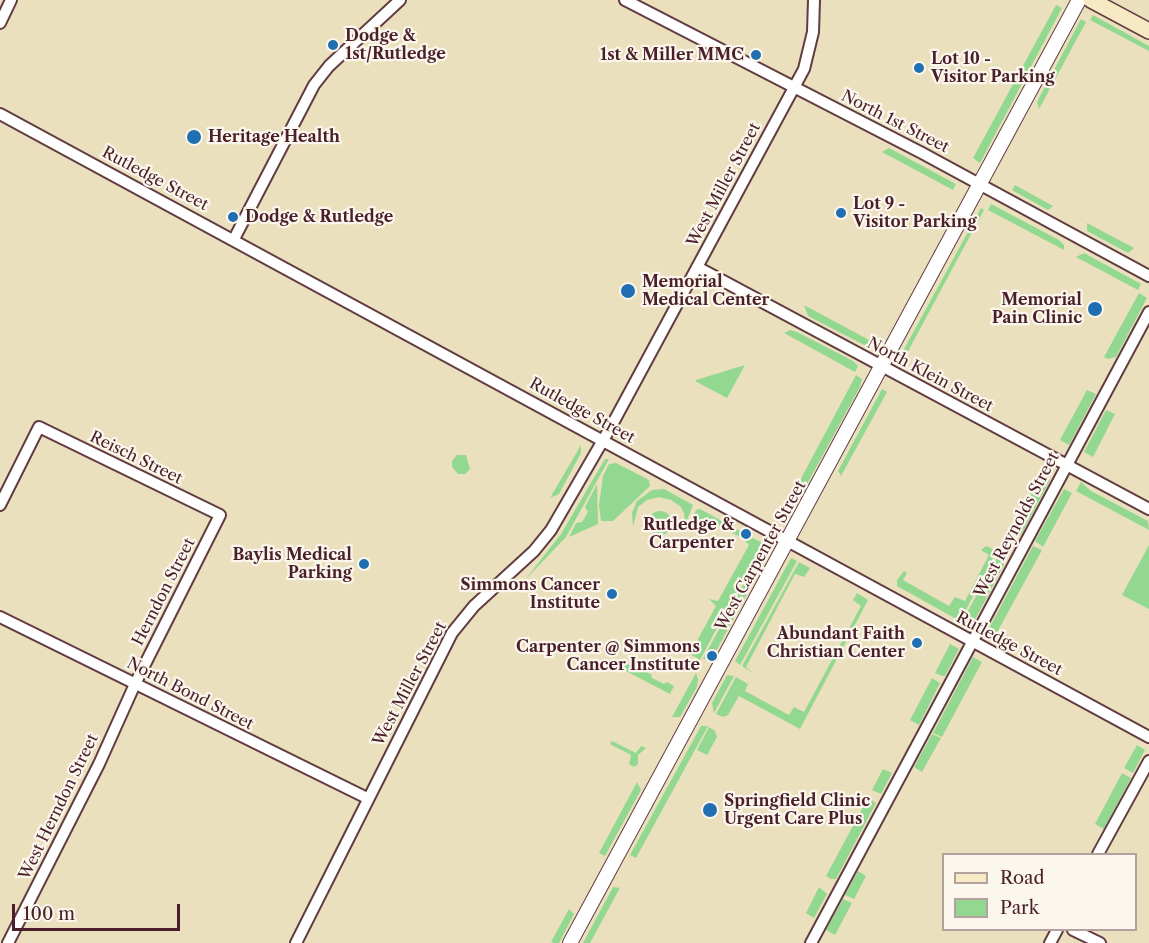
<!DOCTYPE html>
<style>
body{margin:0}
#map{position:relative;width:1149px;height:943px;overflow:hidden;background:#ebe0be;font-family:"Libre Caslon Text",serif}
canvas{display:block}
.legend{position:absolute;left:942px;top:853px;width:195px;height:78px;box-sizing:border-box;background:#fbf7ec;border:2px solid #b4a19f;margin:0;padding:8px 10px;list-style:none;font-size:18px;color:#4a1f2b}
.legend li{display:flex;align-items:center;gap:12px;height:30px}
.legend b{width:30px;border:2px solid #b4a19f}
.scale{position:absolute;left:12px;top:904px;width:168px;height:27px;box-sizing:border-box;border:3px solid #4a1f2b;border-top:0;padding-left:8px;font-size:18px;line-height:21px;white-space:nowrap;color:#4a1f2b;-webkit-text-stroke:4px #fbf7ec;paint-order:stroke}
</style>
<div id="map">
<canvas width="1149" height="943"></canvas>
<ul class="legend">
<li><b style="height:8px;background:#f7e9c3"></b>Road</li>
<li><b style="height:16px;background:#93d890"></b>Park</li>
</ul>
<div class="scale">100 m</div>
</div>
<script>
const ctx = document.querySelector('canvas').getContext('2d');
ctx.lineJoin = 'round';
function fillPath(path, color) {
  ctx.fillStyle = color;
  ctx.fill(path, 'evenodd');
}
function shape(rows) {
  const path = new Path2D();
  for (const r of rows) {
    if (r.length === 3) {
      path.moveTo(r[0] + r[2], r[1]);
      path.arc(r[0], r[1], r[2], 0, 2 * Math.PI);
      continue;
    }
    path.moveTo(r[0], r[1]);
    for (let i = 2; i < r.length; i += 2) path.lineTo(r[i], r[i + 1]);
  }
  return path;
}
function trace(path, color, width, dash) {
  ctx.strokeStyle = color;
  ctx.lineWidth = width;
  ctx.lineCap = dash ? 'butt' : 'round';
  ctx.setLineDash(dash || []);
  ctx.stroke(path);
}
function drawText(font, color, halo, rows, align = 'center') {
  ctx.font = font + ' "Libre Caslon Text",serif';
  ctx.lineWidth = 4.5;
  ctx.setLineDash([]);
  ctx.textBaseline = 'middle';
  ctx.strokeStyle = halo;
  ctx.fillStyle = color;
  for (const [text, x, y, turn = 0] of rows) {
    ctx.save();
    ctx.translate(x, y);
    ctx.rotate((+turn || 0) * Math.PI / 180);
    ctx.textAlign = isNaN(turn) ? turn : align;
    if (halo) ctx.strokeText(text, 0, 0);
    ctx.fillText(text, 0, 0);
    ctx.restore();
  }
}
const green = shape([
 [1056,5,1062,8,980,163,973,158],
 [1093,15,1149,46,1149,51,1090,20],
 [1081,19,1086,22,1039,109,1037,102],
 [889,148,956,184,953,190,882,152],
 [1015,185,1053,206,1048,210,1012,190],
 [991,204,1059,240,1064,245,1064,250,988,210],
 [981,208,984,210,906,355,902,353],
 [1087,223,1134,248,1133,249,1128,253,1087,231],
 [1084,253,1141,284,1138,290,1076,257],
 [1139,293,1147,298,1116,357,1108,359,1104,357],
 [804,305,871,341,868,347,808,316],
 [790,330,797,332,853,361,858,366,855,372,784,333],
 [745,365,727,398,695,381,696,380],
 [856,375,862,379,860,387,789,517,783,523,779,520],
 [882,389,887,392,841,476,838,471],
 [1087,390,1096,394,1069,445,1060,440],
 [1106,410,1115,414,1093,457,1084,452],
 [581,445,581,453,559,494,550,498],
 [457,455,466,455,470,469,465,474,458,474,452,467,452,461],
 [605,459,609,459,566,537,525,580,561,534],
 [616,463,649,480,650,486,613,521,601,521,599,505,603,476,609,464],
 [1041,475,1050,480,1021,535,1012,540,1007,540],
 [1081,482,1091,491,1148,521,1149,530,1076,491],
 [597,484,598,524,569,537,576,523,582,522,588,512,585,507],
 [664,489,693,505,685,525,684,513,680,506,671,500,659,497,647,500,638,507,633,527,632,513,637,501,652,490],
 [1064,489,1072,493,1043,547,1035,541],
 [700,509,762,543,700,660,682,649,685,646,692,650,716,606,709,599,718,601,749,545,742,538,705,518,700,521,693,518,696,510],
 [660,523,12],
 [765,544,771,547,770,551,714,655,711,659,703,659],
 [1149,545,1149,609,1122,595],
 [986,546,997,551,960,621,897,586,897,580,904,571,907,573,903,580,949,606,955,597,965,601,989,555,981,550],
 [1033,546,1042,550,994,638,986,634],
 [1000,552,1004,557,1004,565,971,627,962,622],
 [791,558,797,561,740,665,735,661],
 [799,562,810,568,804,577,795,574,746,667,753,673,742,666],
 [857,593,868,600,800,729,739,696,728,715,723,717,716,714,736,677,748,684,745,691,789,715,794,707,804,712,861,606,853,600],
 [950,644,959,649,945,676,942,676,935,673],
 [973,657,982,662,942,737,933,733],
 [620,661,651,674,652,678,664,684,667,682,674,686,670,694,618,667],
 [696,673,698,679,697,687,680,717,672,717],
 [727,675,734,676,714,713,712,703],
 [932,678,940,683,919,725,910,720],
 [701,726,708,726,636,858,630,855],
 [709,727,715,731,717,737,707,755,697,750],
 [932,734,941,738,922,772,914,767],
 [612,741,636,753,641,746,646,748,638,755,638,764,634,767,629,764,631,755,610,744],
 [1137,745,1145,750,1133,773,1124,768],
 [883,769,892,773,881,794,872,790],
 [1122,773,1131,778,1104,829,1095,824],
 [637,782,641,790,605,856,599,853],
 [868,798,876,803,836,879,831,879,826,876],
 [858,871,866,876,854,899,845,895],
 [613,887,620,888,590,943,583,943],
 [819,887,827,894,814,918,806,913],
 [843,899,852,903,835,935,826,930],
 [569,909,574,914,559,943,554,943,551,942]
]);
const minor = shape([
 [625,0,922,153,1149,276],
 [0,23,11,0],
 [0,114,1149,737],
 [234,239,314,85,329,66,400,0],
 [697,267,1149,509],
 [0,505,39,427,220,515,135,684,99,764,8,943],
 [0,617,367,798],
 [1098,854,1149,761],
 [1073,930,1100,943],
 [296,943,452,633,474,606,534,551,551,530,613,423,804,69,813,32,814,0],
 [811,943,1149,312],
 [1050,943,1057,930]
]);
const tertiary = shape([
 [570,943,1079,0]
]);
const secondary = shape([
 [1091,0,1149,31]
]);
const markers = [
 [333,45,6,"#1f6fb2"],
 [756,55,6,"#1f6fb2"],
 [919,68,6,"#1f6fb2"],
 [194,137,8,"#1f6fb2"],
 [841,213,6,"#1f6fb2"],
 [233,217,6,"#1f6fb2"],
 [628,291,8,"#1f6fb2"],
 [1095,309,8,"#1f6fb2"],
 [746,534,6,"#1f6fb2"],
 [364,564,6,"#1f6fb2"],
 [612,594,6,"#1f6fb2"],
 [917,643,6,"#1f6fb2"],
 [712,656,6,"#1f6fb2"],
 [710,810,8,"#1f6fb2"]
];
const poiNames = [
 ["Dodge &",345,36],
 ["1st/Rutledge",345,54],
 ["1st & Miller MMC",744,55,"right"],
 ["Lot 10 -",931,59],
 ["Visitor Parking",931,77],
 ["Heritage Health",208,137],
 ["Lot 9 -",853,204],
 ["Visitor Parking",853,222],
 ["Dodge & Rutledge",245,217],
 ["Memorial",642,282],
 ["Medical Center",642,300],
 ["Memorial",1082,300,"right"],
 ["Pain Clinic",1082,318,"right"],
 ["Rutledge &",734,525,"right"],
 ["Carpenter",734,543,"right"],
 ["Baylis Medical",352,555,"right"],
 ["Parking",352,573,"right"],
 ["Simmons Cancer",600,585,"right"],
 ["Institute",600,603,"right"],
 ["Abundant Faith",905,634,"right"],
 ["Christian Center",905,652,"right"],
 ["Carpenter @ Simmons",700,647,"right"],
 ["Cancer Institute",700,665,"right"],
 ["Springfield Clinic",724,801],
 ["Urgent Care Plus",724,819]
];
const streetNames = [
 ["North 1st Street",895,122,27],
 ["Rutledge Street",155,179,28],
 ["West Miller Street",724,185,-62],
 ["North Klein Street",930,375,28],
 ["Rutledge Street",582,411,29],
 ["Reisch Street",136,458,26],
 ["West Reynolds Street",1017,525,-62],
 ["West Carpenter Street",761,556,-61],
 ["Herndon Street",164,592,-63],
 ["Rutledge Street",1009,644,28],
 ["West Miller Street",410,684,-62],
 ["North Bond Street",190,694,27],
 ["West Herndon Street",59,807,-64]
];
fillPath(green, '#93d890');
trace(minor, '#623c41', 14);
trace(tertiary, '#623c41', 16);
trace(secondary, '#623c41', 18);
trace(minor, '#fff', 10);
trace(tertiary, '#fff', 14);
trace(secondary, '#f7e9c3', 15);
for (const [x, y, r, color] of markers) {
  const dot = new Path2D();
  dot.arc(x, y, r, 0, 2 * Math.PI);
  ctx.fillStyle = color;
  ctx.fill(dot);
  trace(dot, '#fbf7ec', 2);
}
drawText('bold 16px', '#4a1f2b', '#fbf7ec', poiNames, 'left');
drawText('16px', '#4a1f2b', '#fbf7ec', streetNames);
</script>
